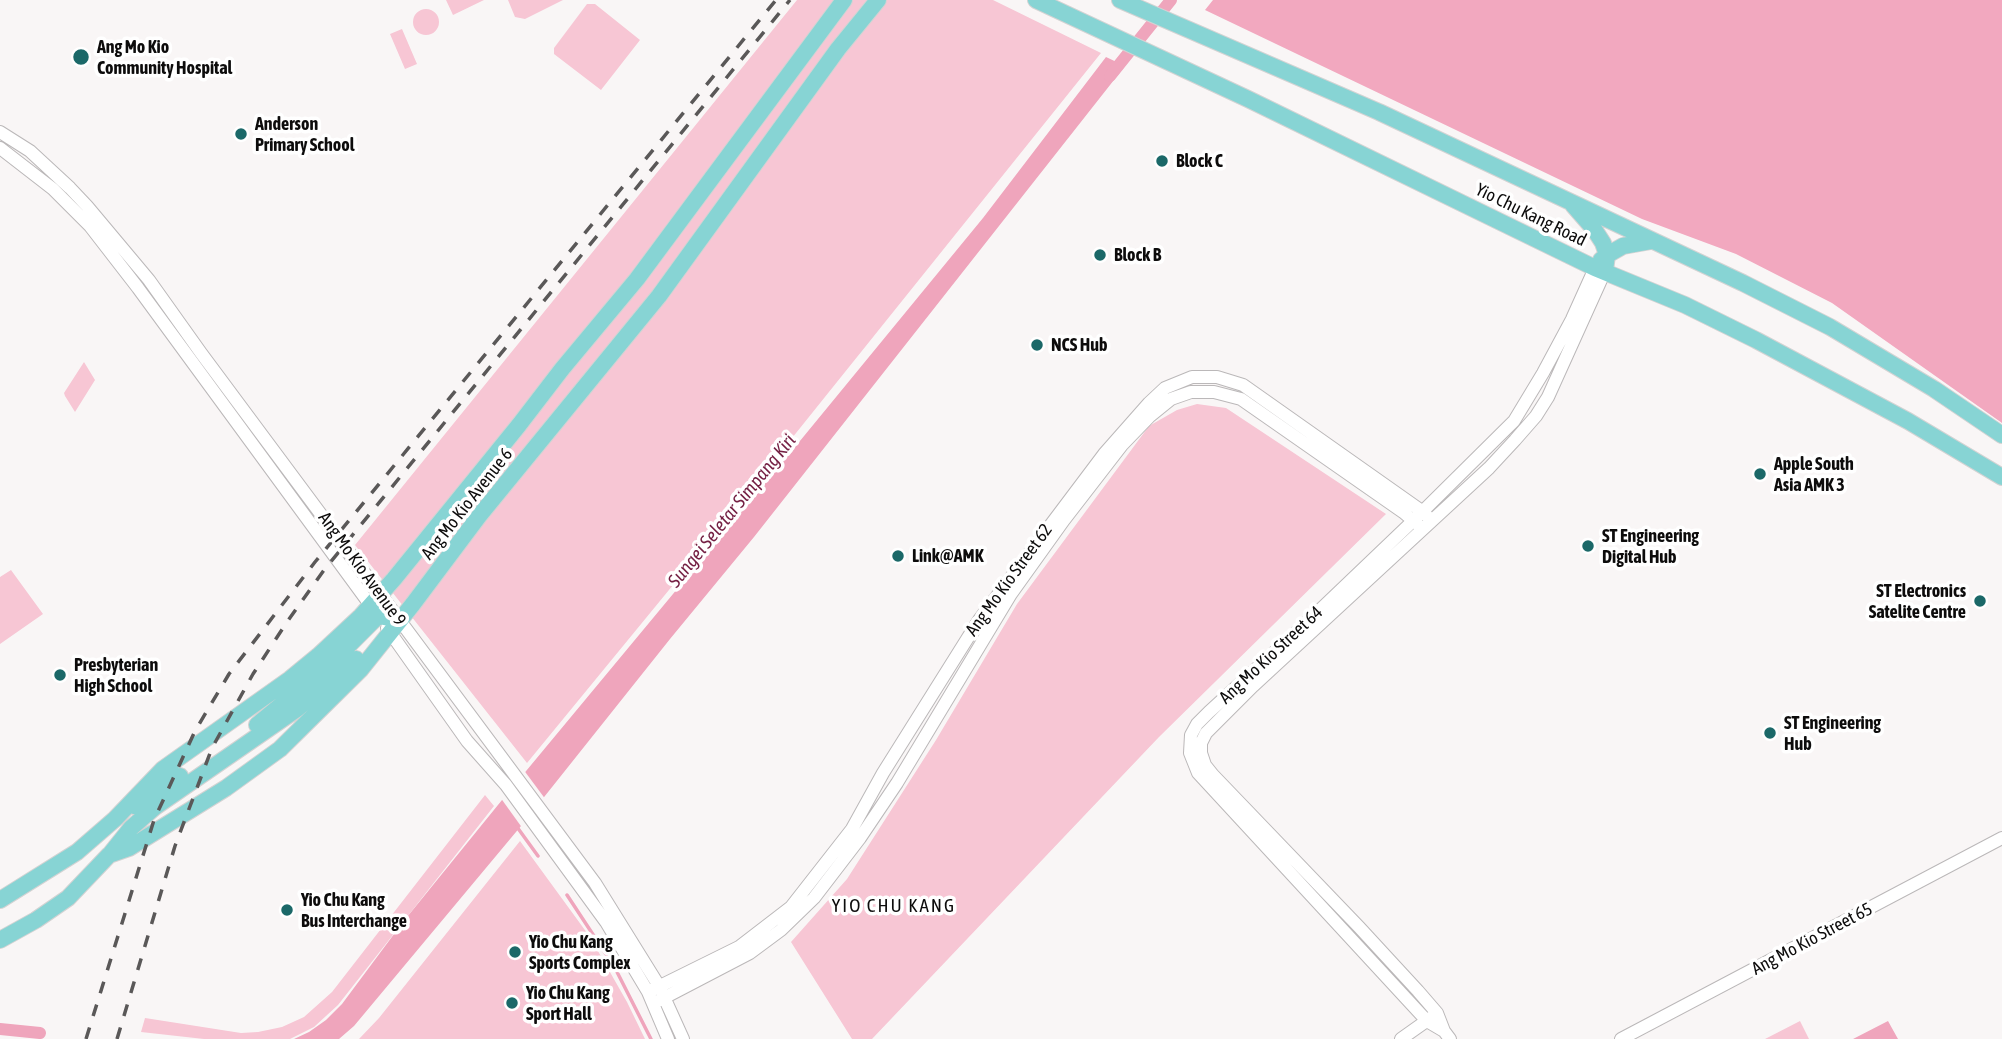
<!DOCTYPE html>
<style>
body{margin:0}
canvas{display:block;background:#f9f6f6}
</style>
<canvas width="2002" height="1039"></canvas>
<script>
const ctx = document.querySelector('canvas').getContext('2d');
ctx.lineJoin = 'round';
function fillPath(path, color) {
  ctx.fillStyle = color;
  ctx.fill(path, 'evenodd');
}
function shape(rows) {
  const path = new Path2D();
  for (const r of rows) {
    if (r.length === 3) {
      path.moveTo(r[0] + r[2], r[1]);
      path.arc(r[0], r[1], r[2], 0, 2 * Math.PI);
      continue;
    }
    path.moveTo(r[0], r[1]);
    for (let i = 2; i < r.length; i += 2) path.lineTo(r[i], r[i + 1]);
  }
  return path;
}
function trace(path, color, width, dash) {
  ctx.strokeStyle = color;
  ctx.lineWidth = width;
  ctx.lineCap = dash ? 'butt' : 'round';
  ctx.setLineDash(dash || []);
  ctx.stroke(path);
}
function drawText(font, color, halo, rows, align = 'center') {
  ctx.font = font + ' "Asap Condensed",sans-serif';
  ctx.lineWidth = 7;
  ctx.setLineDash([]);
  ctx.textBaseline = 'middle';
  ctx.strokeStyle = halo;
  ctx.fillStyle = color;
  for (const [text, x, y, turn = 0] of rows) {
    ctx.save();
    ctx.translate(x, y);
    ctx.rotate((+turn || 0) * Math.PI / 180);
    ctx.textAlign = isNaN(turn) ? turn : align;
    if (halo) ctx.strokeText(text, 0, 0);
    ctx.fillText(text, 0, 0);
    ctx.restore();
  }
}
const green = shape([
 [446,0,484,0,453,15],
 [508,0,563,0,525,19,515,17],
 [797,0,993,0,1101,53,719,529,527,763,355,545],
 [587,4,595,4,640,40,601,90,554,54,554,48],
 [426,22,13],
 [402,29,417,64,405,69,390,34],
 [84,362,95,380,75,412,65,396,64,393],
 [1197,404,1226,408,1386,514,1159,737,872,1039,852,1039,791,942,847,879,936,740,1017,604,1149,426,1177,410],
 [11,570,43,614,0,644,0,577],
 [485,795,494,806,338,1005,314,1027,290,1039,204,1039,141,1032,145,1018,241,1033,258,1032,282,1027,304,1017,332,992],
 [520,841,590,937,627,1002,645,1039,359,1039,379,1018],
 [1800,1021,1809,1039,1765,1039]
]);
const forest = shape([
 [1213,0,2002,0,2002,423,1832,303,1736,254,1642,219,1205,10]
]);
const water = shape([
 [1106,57,1125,66,754,537,670,639,521,826,354,1026,339,1039,294,1039,309,1032,326,1020,342,1004,403,922,502,800,795,447,983,218],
 [1888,1021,1898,1039,1853,1039]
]);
const pier = shape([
 [523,769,546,800,523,829,500,797]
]);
const stream = shape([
 [517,827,538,856],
 [567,895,615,968,651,1039]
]);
const canal = shape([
 [1110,76,1171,0],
 [0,1029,40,1033]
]);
const tertiary = shape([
 [0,132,30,151,70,188,87,206,149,280,201,353,595,883,659,986,683,1039],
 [0,148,53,189,90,226,138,288,374,610],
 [387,628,467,741,506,785,606,922,648,992,668,1039],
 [648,992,739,947,791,907,852,829,883,773,979,620,1104,454,1149,403,1165,388,1192,377,1217,377,1243,385,1423,512,1431,520],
 [658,1001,750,953,781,930,814,898,860,838,897,783,1011,594,1064,520,1122,445,1150,416,1171,399,1191,392,1214,392,1241,399,1403,512,1422,528],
 [1444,1031,1427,1021,1198,773,1190,753,1191,735,1197,724,1209,712,1301,628,1414,520,1514,421,1543,373,1572,319,1595,268],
 [1401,1039,1432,1017],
 [1450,1039,1444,1031,1437,1013,1418,991,1359,927,1213,775,1205,765,1201,753,1201,743,1206,733,1253,686,1489,468,1515,440,1536,416,1548,397,1605,271],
 [1621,1039,2002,838]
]);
const primary = shape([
 [1036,0,1248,99,1595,268,1685,305,1756,340,1908,421,2002,477],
 [1120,0,1379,112,1743,283,1830,327,1934,389,2002,435],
 [1573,205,1594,229,1603,243,1607,255,1605,271],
 [1601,260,1609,254,1623,246,1651,241],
 [257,725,327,667,378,616,400,620],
 [134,806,180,776],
 [111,853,131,828,155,807,297,709,356,659],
 [0,900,77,852,115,819,163,769,290,679,318,656,361,616,394,579,519,425,562,369,637,279,844,0],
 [0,940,36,920,68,898,109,855,129,848,226,788,280,749,361,669,413,604,479,516,659,296,838,49,878,0]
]);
const rail = shape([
 [86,1039,154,820,195,731,229,674,315,562,776,0],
 [117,1039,175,846,212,748,253,674,287,622,324,570,790,0]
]);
const markers = [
 [81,57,9,"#1b6868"],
 [241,134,7,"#1b6868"],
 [1162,161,7,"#1b6868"],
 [1100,255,7,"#1b6868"],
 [1037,345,7,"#1b6868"],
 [1760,474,7,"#1b6868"],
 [1588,546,7,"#1b6868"],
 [898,556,7,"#1b6868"],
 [1980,601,7,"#1b6868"],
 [60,675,7,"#1b6868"],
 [1770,733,7,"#1b6868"],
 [287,910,7,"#1b6868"],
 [515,952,7,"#1b6868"],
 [512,1003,7,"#1b6868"]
];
const poiNames = [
 ["Ang Mo Kio",97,47],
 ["Community Hospital",97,68],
 ["Anderson",255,124],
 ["Primary School",255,145],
 ["Block C",1176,161],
 ["Block B",1114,255],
 ["NCS Hub",1051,345],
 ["Apple South",1774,464],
 ["Asia AMK 3",1774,485],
 ["ST Engineering",1602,536],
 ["Digital Hub",1602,557],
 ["Link@AMK",912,556],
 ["ST Electronics",1966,591,"right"],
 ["Satelite Centre",1966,612,"right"],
 ["Presbyterian",74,665],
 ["High School",74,686],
 ["ST Engineering",1784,723],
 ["Hub",1784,744],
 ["Yio Chu Kang",301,900],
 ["Bus Interchange",301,921],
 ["Yio Chu Kang",529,942],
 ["Sports Complex",529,963],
 ["Yio Chu Kang",526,993],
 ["Sport Hall",526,1014]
];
const streetNames = [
 ["Yio Chu Kang Road",1531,215,26],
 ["Ang Mo Kio Avenue 6",467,504,-52],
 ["Ang Mo Kio Avenue 9",362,569,54],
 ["Ang Mo Kio Street 62",1009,580,-54],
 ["Ang Mo Kio Street 64",1271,655,-43],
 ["Ang Mo Kio Street 65",1812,939,-28]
];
const waterNames = [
 ["Sungei Seletar Simpang Kiri",732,511,-51]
];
const neighbourhoodNames = [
 ["YIO CHU KANG",894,906]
];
fillPath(green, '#f7c6d4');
fillPath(forest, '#f2a8bf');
fillPath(water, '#efa5bc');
fillPath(pier, '#f9f6f6');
trace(stream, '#efa5bc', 3.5);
trace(canal, '#efa5bc', 12);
trace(tertiary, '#bbb8b9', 14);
trace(primary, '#d3d3d3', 18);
trace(tertiary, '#fff', 12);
trace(primary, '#87d4d4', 16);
trace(rail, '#5a5858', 3.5, [12, 12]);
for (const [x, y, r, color] of markers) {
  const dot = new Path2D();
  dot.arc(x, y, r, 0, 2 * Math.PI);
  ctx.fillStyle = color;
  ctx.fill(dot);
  trace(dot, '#fff', 2.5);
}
drawText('bold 18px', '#0d0c0c', '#fff', poiNames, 'left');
drawText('18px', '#0d0c0c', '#fff', streetNames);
drawText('italic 19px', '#741f43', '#fff', waterNames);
ctx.letterSpacing = '2px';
drawText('19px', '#0d0c0c', '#fff', neighbourhoodNames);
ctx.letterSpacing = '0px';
</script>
